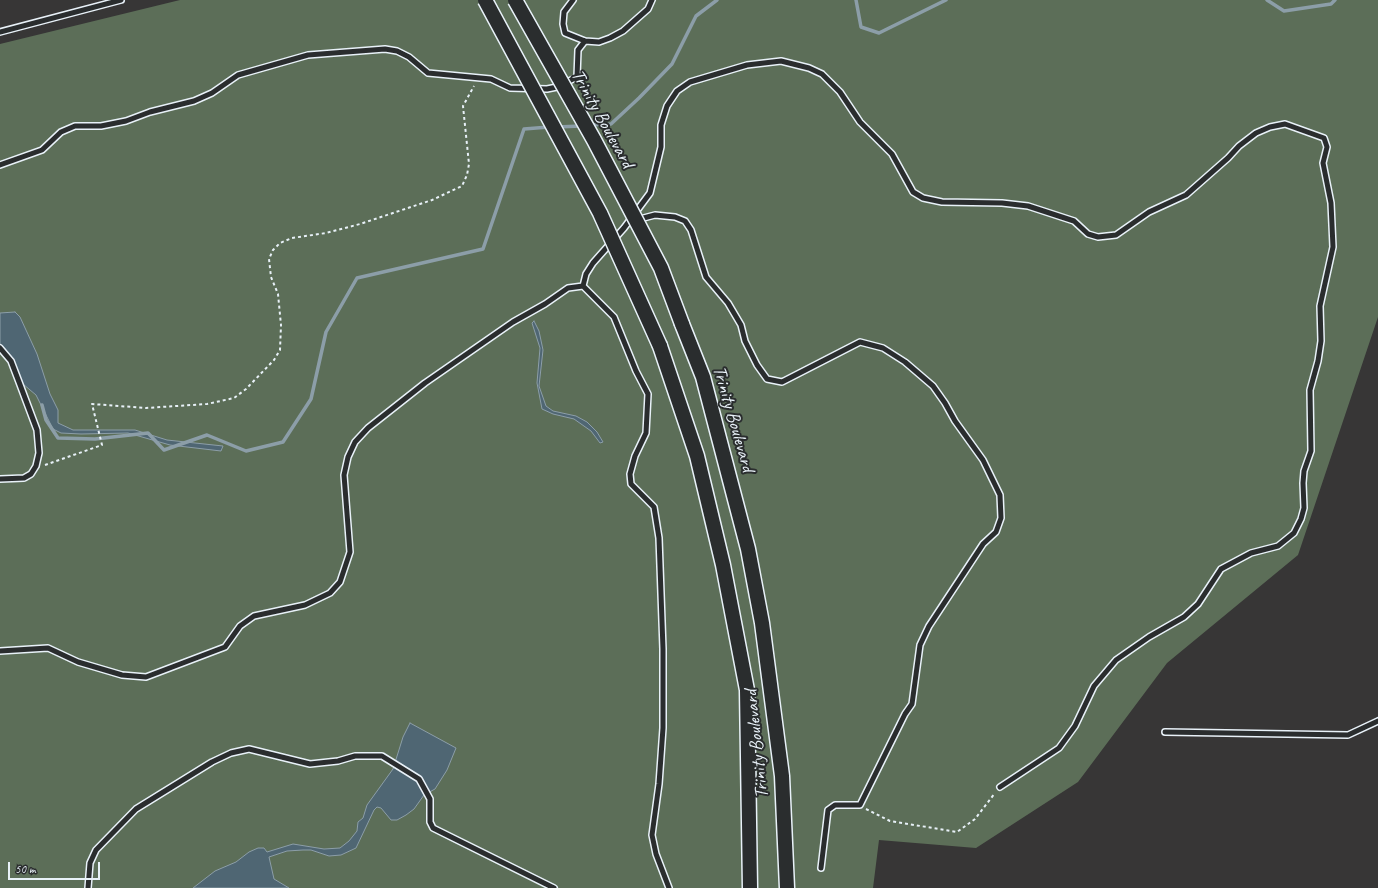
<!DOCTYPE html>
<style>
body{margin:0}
#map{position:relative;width:1378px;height:888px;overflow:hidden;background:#373636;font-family:Caveat,sans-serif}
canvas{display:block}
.scale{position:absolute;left:8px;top:862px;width:92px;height:18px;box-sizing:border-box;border:2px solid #e8f1f8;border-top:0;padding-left:5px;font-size:12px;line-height:14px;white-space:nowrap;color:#e8f1f8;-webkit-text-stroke:3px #2a2d2e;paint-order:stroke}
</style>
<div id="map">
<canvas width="1378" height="888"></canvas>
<div class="scale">50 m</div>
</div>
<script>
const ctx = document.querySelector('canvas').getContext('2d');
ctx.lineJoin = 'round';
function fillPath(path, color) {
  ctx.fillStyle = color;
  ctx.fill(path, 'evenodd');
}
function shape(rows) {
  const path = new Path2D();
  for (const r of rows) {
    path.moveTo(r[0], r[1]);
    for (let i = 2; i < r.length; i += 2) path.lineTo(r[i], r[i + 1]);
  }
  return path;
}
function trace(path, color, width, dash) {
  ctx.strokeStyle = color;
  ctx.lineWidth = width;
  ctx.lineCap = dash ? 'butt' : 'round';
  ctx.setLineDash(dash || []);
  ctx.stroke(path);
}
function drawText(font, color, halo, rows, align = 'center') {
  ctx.font = font + ' Caveat,sans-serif';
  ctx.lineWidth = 4;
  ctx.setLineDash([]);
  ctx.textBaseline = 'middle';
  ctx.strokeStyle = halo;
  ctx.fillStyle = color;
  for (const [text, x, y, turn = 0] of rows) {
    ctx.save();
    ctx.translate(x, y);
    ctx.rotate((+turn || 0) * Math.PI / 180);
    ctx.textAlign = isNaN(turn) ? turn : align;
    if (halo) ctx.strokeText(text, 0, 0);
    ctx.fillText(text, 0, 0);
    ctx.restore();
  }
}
const green = shape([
 [180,0,1378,0,1378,317,1298,555,1167,663,1078,782,976,848,879,840,873,888,0,888,0,44]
]);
const water = shape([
 [15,312,20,317,37,354,50,394,58,410,58,423,73,430,135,430,167,440,223,446,221,451,170,445,128,433,81,434,61,433,53,429,36,395,23,384,14,362,0,344,0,313,15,312],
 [534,321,539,331,543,350,539,386,546,406,553,411,576,416,587,422,597,432,603,442,600,443,591,431,574,419,553,414,542,409,537,383,540,348,532,323,534,321],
 [410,723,456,748,447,770,435,789,424,795,414,809,406,815,397,820,391,820,381,808,377,807,374,810,356,848,341,855,329,856,311,850,303,850,287,851,269,857,274,879,289,888,193,888,215,871,236,862,249,852,258,848,264,848,267,852,293,844,324,849,340,848,349,841,357,831,358,822,363,818,367,805,393,769,403,737,410,723]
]);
const stream = shape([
 [856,0,861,27,879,33,946,0],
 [1267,0,1284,11,1331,4,1335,0],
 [589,125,611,124,639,98,672,64,696,16,717,0],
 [557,127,581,126],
 [42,405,46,420,58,438,95,439,148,433,164,450,207,435,246,451,283,442,311,399,326,332,357,278,483,249,524,129,549,127]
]);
const path = shape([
 [45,465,102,445,92,404,146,408,207,404,234,398,246,389,274,360,280,350,281,325,278,294,271,277,269,259,273,250,280,243,292,238,326,233,360,224,432,200,462,186,467,175,469,164,463,106,474,86],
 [866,809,890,821,957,832,975,819,995,793]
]);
const service = shape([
 [573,0,564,12,563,24,565,33,585,41,599,42,610,38,623,31,648,9,652,0],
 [0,32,121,0],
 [0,165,42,150,61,132,75,126,101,126,126,121,150,112,194,101,212,93,238,75,308,55,385,49,397,51,409,57,428,73,491,79,510,88,547,89,557,87,577,77,578,50,585,41],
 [636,220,655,215,675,217,685,221,691,230,706,277,728,303,741,325,745,341,757,365,767,379,782,382,860,342,883,348,905,362,933,386,945,403,955,421,983,460,1000,495,1001,518,996,532,983,544,929,626,920,645,912,704,905,714,860,805,835,805,828,810,821,868],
 [583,286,586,274,593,263,624,228,650,193,661,147,661,125,667,106,677,91,690,82,747,65,781,61,809,68,822,74,840,92,860,122,892,154,913,192,923,198,942,202,1002,203,1028,206,1074,221,1088,234,1098,237,1116,235,1149,212,1186,195,1228,158,1239,146,1256,133,1270,127,1285,124,1324,138,1327,147,1323,163,1331,203,1333,247,1320,306,1321,341,1318,361,1310,390,1311,451,1304,471,1303,483,1304,508,1301,519,1294,533,1278,546,1251,553,1221,569,1198,604,1184,617,1149,637,1116,660,1094,686,1075,726,1059,748,1000,787],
 [583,286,614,317,636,371,648,394,646,433,635,456,630,474,631,484,654,507,659,538,663,649,663,728,659,784,652,835,656,854,669,888],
 [0,348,11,361,19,382,37,430,39,453,36,466,31,474,24,478,0,479],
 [0,651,48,648,78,662,122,675,146,677,225,647,240,626,254,616,305,605,330,593,340,582,350,552,344,475,348,457,355,442,368,428,425,383,513,322,545,304,568,288,583,286],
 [1165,732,1348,735,1378,721],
 [88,888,90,863,96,850,136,809,212,762,231,753,249,749,310,764,338,761,355,756,382,756,419,779,430,799,430,822,433,828,554,888]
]);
const secondary = shape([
 [682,324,703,377,748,549,762,623,782,776,787,888],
 [660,346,697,456,723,565,747,690,750,888]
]);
const secondaryBridge = shape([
 [485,0,600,213,660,346],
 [515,0,594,140,661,268,682,324]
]);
const streetNames = [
 ["Trinity Boulevard",602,119,61],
 ["Trinity Boulevard",733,419,74],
 ["Trinity Boulevard",757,744,-96]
];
fillPath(green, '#5c6e58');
fillPath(water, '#4f6673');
trace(water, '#8c9ea8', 1);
trace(stream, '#8c9ea8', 3.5);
trace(service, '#e8f1f8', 8);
trace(secondary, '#e8f1f8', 17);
trace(path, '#e8f1f8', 2, [3, 3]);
trace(service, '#2a2d2e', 5);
trace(secondary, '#2a2d2e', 14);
trace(secondaryBridge, '#e8f1f8', 17, []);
trace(secondaryBridge, '#2a2d2e', 14);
drawText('19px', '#e8f1f8', '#2a2d2e', streetNames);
</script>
